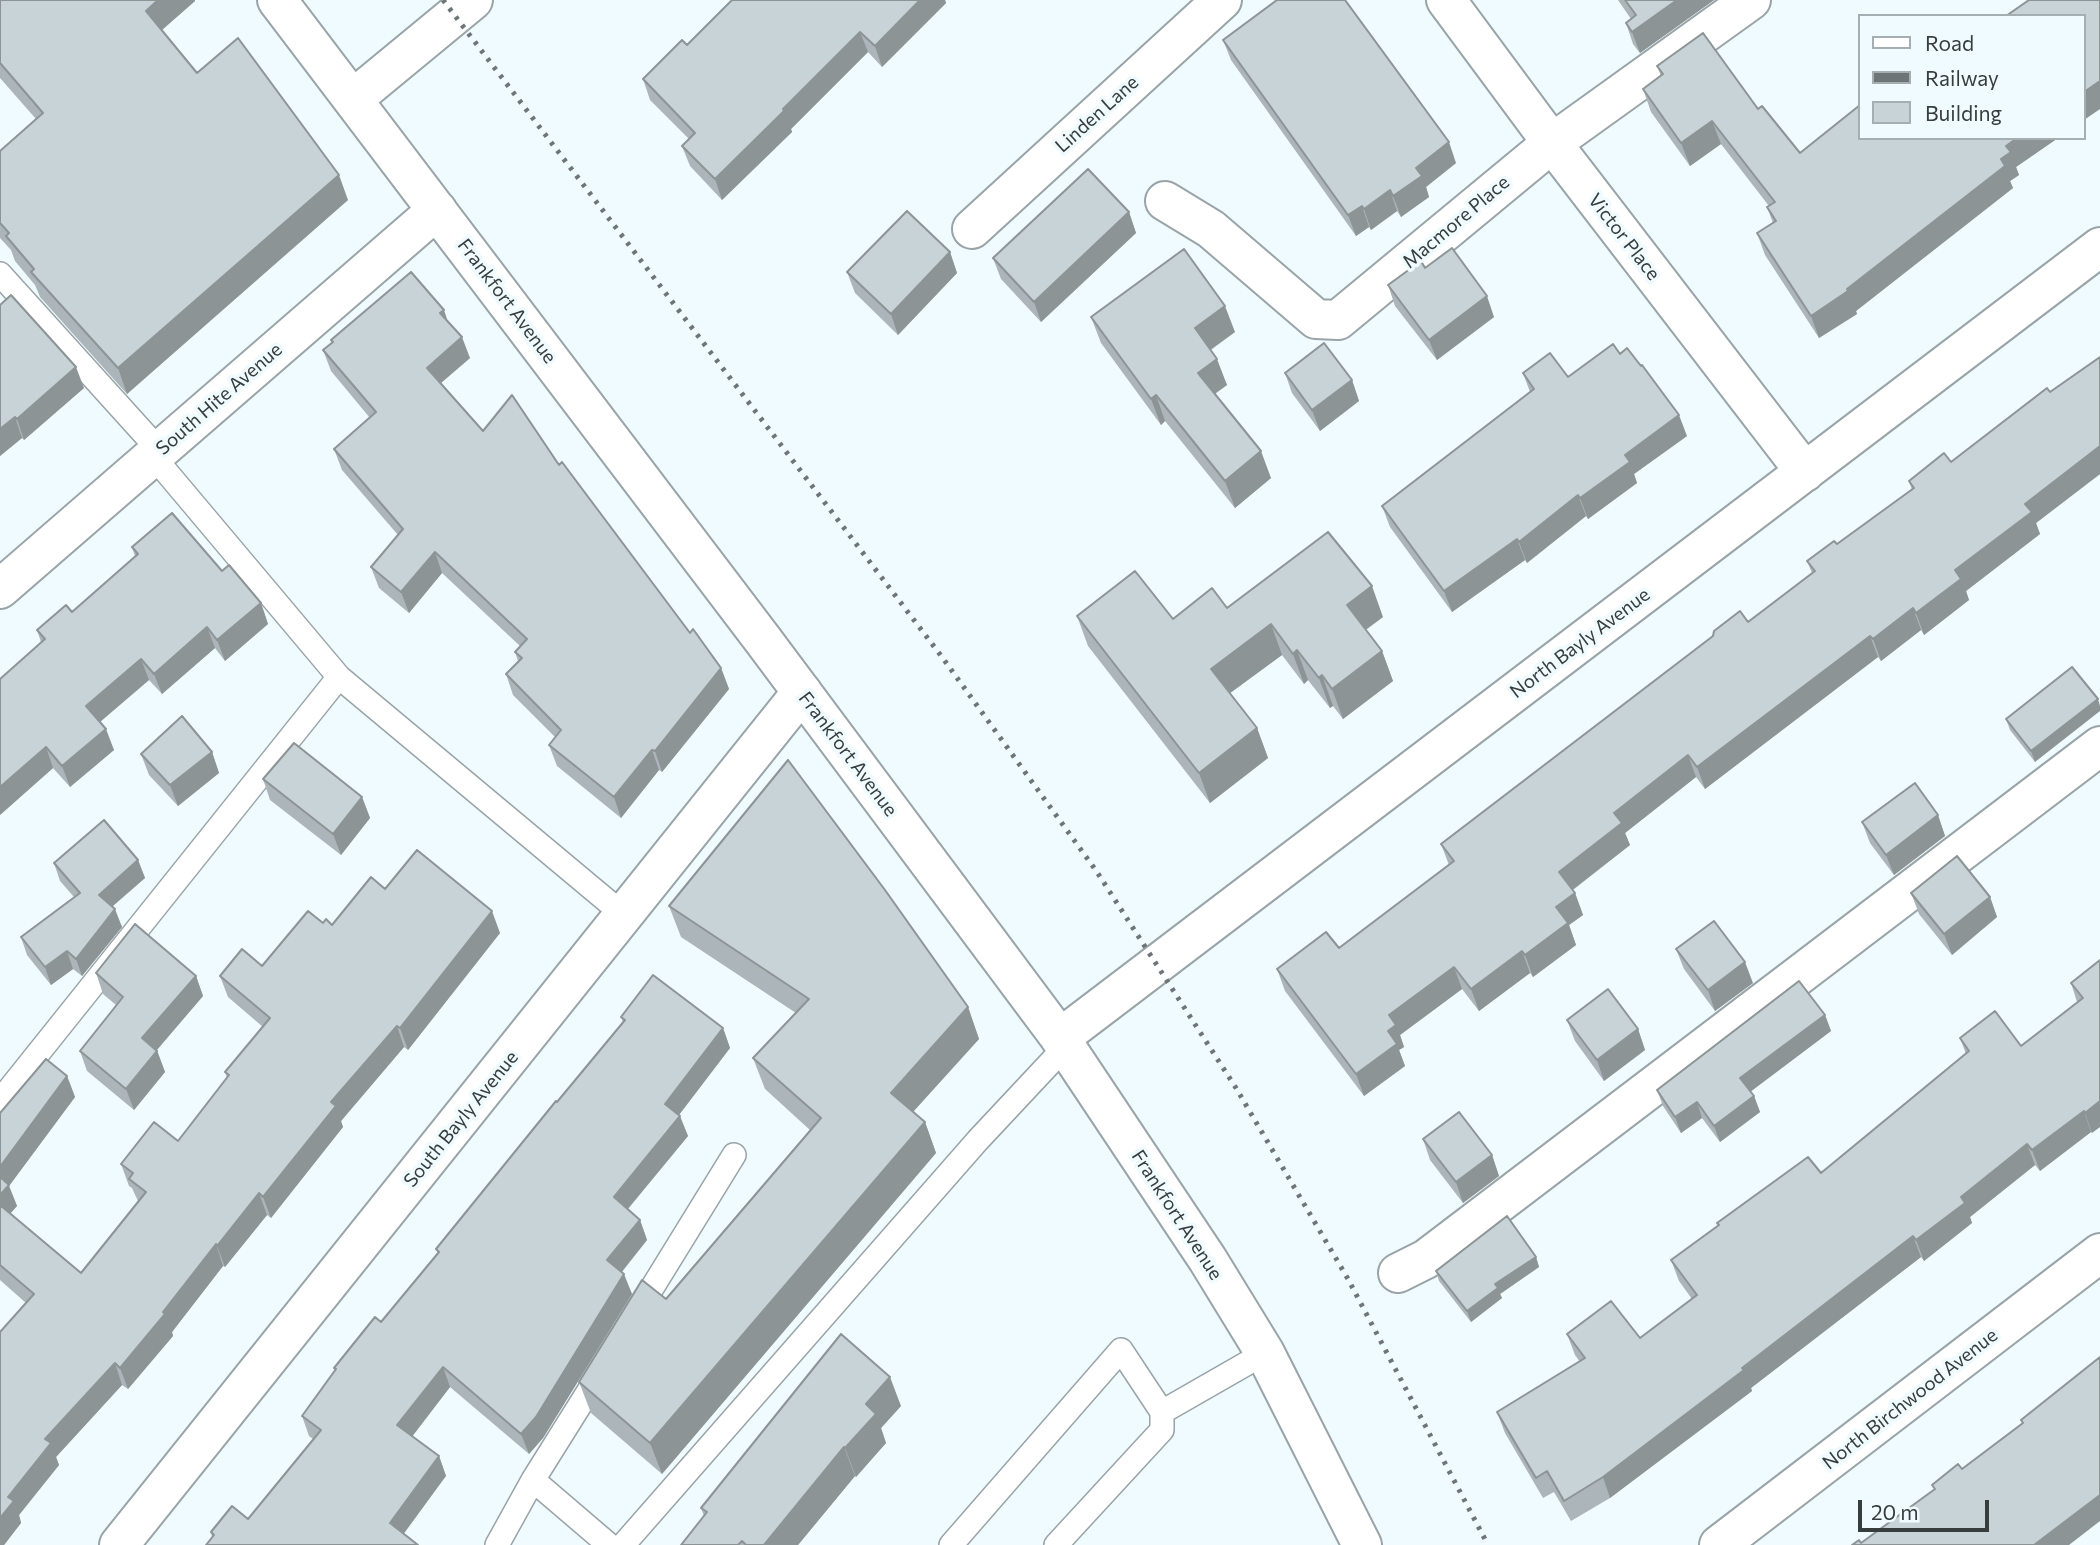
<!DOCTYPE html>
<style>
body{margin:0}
#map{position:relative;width:2100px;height:1545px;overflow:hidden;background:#effbfe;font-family:Commissioner,sans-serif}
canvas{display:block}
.legend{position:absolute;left:1858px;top:14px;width:228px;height:126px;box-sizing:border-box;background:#effbfe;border:2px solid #a5afb1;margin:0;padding:9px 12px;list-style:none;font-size:21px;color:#373c3d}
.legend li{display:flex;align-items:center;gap:14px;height:35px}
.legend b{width:35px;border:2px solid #a5afb1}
.scale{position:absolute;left:1858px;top:1500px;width:131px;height:32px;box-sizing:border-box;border:4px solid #373c3d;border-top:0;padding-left:9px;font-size:21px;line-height:24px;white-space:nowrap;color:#373c3d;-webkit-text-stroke:5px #effbfe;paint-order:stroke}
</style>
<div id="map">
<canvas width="2100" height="1545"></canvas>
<ul class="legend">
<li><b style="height:9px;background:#fff"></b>Road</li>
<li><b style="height:9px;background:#6e7576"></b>Railway</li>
<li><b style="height:19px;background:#c8d3d7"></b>Building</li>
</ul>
<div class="scale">20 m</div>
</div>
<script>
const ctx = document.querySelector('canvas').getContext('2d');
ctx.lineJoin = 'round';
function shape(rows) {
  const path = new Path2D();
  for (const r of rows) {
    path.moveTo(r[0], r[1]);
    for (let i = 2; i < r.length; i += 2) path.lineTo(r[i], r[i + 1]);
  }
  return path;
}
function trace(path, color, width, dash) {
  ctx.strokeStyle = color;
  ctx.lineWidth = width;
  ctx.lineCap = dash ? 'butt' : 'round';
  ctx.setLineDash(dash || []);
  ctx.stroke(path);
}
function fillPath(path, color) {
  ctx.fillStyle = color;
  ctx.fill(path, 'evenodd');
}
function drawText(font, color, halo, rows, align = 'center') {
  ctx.font = font + ' Commissioner,sans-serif';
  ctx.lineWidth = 7;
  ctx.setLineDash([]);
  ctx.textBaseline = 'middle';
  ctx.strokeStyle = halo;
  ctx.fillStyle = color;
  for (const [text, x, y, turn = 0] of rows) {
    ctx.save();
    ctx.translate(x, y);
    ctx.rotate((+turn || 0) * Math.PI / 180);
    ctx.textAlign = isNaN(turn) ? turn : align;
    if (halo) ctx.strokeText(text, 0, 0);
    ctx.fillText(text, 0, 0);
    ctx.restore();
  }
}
const lane = shape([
 [0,274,159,450],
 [153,456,339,677],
 [0,1101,339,677,624,915],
 [636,1314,734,1155],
 [533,1480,600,1373],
 [497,1545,533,1480,609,1545],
 [623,1545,978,1140,1066,1046],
 [951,1545,1121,1350,1162,1412,1265,1353],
 [1056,1545,1162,1430,1162,1412]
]);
const street = shape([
 [1446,0,1552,143,1805,472],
 [353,99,473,0],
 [1165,201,1211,229,1316,319,1338,320,1552,143,1751,0],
 [972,229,1222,0],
 [0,589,437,210],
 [1060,1038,2100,247],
 [1398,1273,1426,1259,2100,746],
 [119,1545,802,692],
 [1719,1545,2100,1253]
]);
const primary = shape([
 [277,0,763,640,1060,1038,1208,1260,1265,1353,1362,1545]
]);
const rail = shape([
 [443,0,942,657,1097,872,1236,1088,1348,1279,1488,1545]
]);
const wall = shape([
 [0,0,195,1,162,30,197,73,348,200,127,394,40,297,35,285,15,261,11,250,0,238,0,151,36,119,0,78],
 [732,0,945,0,946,3,882,67,868,52,791,129,792,132,722,200,690,166,682,146,689,139,650,100,643,79,687,45],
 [1618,0,1714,0,1640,53,1633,44,1626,23,1631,19],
 [1223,40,1456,163,1426,187,1429,197,1401,217,1397,211,1371,230,1369,227,1356,236,1231,60],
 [1657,66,1758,109,1800,153,1860,138,2058,138,2016,167,2019,175,2010,181,2013,188,1856,311,1857,314,1819,338,1765,255,1757,233,1773,223,1767,207,1769,206,1721,144,1690,166,1651,112,1643,89,1661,76],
 [1129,212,1136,233,1041,322,1001,279,993,258],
 [950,252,957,273,898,335,855,293,847,272],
 [1425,268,1494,317,1437,360,1395,306,1388,285],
 [0,305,84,388,24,440,22,438,0,456],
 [1091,317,1235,332,1211,350,1227,385,1215,394,1271,478,1235,508,1165,421,1161,425,1101,343],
 [448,321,470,358,441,383,483,431,559,465,690,633,721,668,729,689,662,772,659,770,621,818,557,766,549,745,555,737,513,695,506,674,518,661,515,652,520,646,442,573,409,613,379,588,371,567,398,535,342,470,334,449,370,418,331,371,323,350,332,343,331,340],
 [1620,354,1687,436,1634,474,1637,483,1588,519,1586,516,1527,563,1525,560,1452,612,1390,527,1382,506,1530,392,1523,373,1568,377],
 [2100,357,2100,474,2036,523,2040,534,1966,591,1969,600,1924,635,1921,630,1881,661,1878,657,1705,789,1696,777,1625,833,1630,845,1573,890,1575,893,1583,915,1569,925,1576,945,1533,977,1530,973,1479,1011,1462,989,1400,1035,1404,1047,1399,1050,1405,1066,1364,1096,1285,991,1277,969,1339,948,1449,865,1441,844,1748,622,1812,573,1807,561,1837,544,1912,490,1909,481,1951,462],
 [1285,373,1352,380,1359,401,1320,431,1292,393],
 [132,547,222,571,261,603,268,624,225,661,215,648,162,694,149,680,100,722,114,750,70,787,53,768,0,815,41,642,37,630,72,612,135,556],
 [1227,608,1383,617,1366,630,1382,651,1393,681,1343,719,1333,706,1330,708,1308,680,1304,684,1282,655,1230,693,1257,728,1268,758,1210,803,1088,646,1077,616,1173,619],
 [2072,667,2035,762,2010,730,2006,719],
 [212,752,219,773,178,806,149,775,141,754],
 [263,779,362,797,370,818,341,855,270,800],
 [1938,815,1945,836,1894,875,1870,843,1862,822],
 [138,860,145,878,112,906,122,927,82,976,73,969,51,985,27,955,21,937,74,897,60,881,54,863],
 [385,889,500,933,408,1050,404,1047,341,1121,343,1127,271,1218,267,1215,225,1267,223,1266,172,1332,173,1336,128,1389,122,1385,56,1457,59,1465,19,1515,21,1523,4,1545,0,1545,26,1303,0,1280,0,1113,67,1076,75,1097,9,1186,17,1206,10,1213,81,1273,138,1201,132,1188,129,1186,121,1164,178,1141,227,1078,225,1072,263,1027,228,997,220,976,262,966,323,923,332,925],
 [1911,893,1990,897,1997,917,1952,955,1919,914],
 [669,906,968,1007,979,1039,913,1112,925,1122,936,1153,662,1474,591,1413,579,1382,666,1299,810,1130,765,1089,753,1058,796,1013,681,937],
 [1676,949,1753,983,1715,1011,1684,969],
 [2100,960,2092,1133,2091,1132,2040,1171,2035,1165,1970,1217,1972,1223,1924,1261,1921,1257,1751,1388,1752,1391,1610,1498,1571,1521,1554,1492,1543,1498,1505,1433,1497,1412,1580,1362,1575,1355,1567,1334,1640,1338,1692,1299,1679,1281,1671,1260,1718,1226,1717,1223,1821,1173,1966,1054,1960,1038,2021,1046,2077,1002,2071,983],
 [96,973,196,976,203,996,157,1050,165,1072,134,1110,87,1071,80,1051,116,1005,103,994],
 [1825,1015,1831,1031,1750,1092,1754,1096,1760,1112,1720,1142,1702,1118,1681,1133,1663,1106,1657,1090],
 [621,1017,723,1028,730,1048,679,1115,688,1136,628,1209,640,1220,647,1240,622,1272,632,1294,543,1438,529,1454,450,1387,412,1436,439,1456,446,1476,212,1537,211,1532,248,1519,313,1439,309,1436,302,1416,335,1370,334,1368,381,1322,438,1254,436,1249,623,1022],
 [1567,1020,1638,1029,1645,1050,1604,1081,1575,1041],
 [1423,1139,1492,1155,1499,1176,1463,1203,1430,1160],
 [1536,1257,1539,1267,1500,1294,1502,1298,1471,1322,1439,1281,1436,1271],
 [901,1406,881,1428,886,1443,856,1477,855,1476,798,1545,681,1545,704,1516,701,1508]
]);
const shadedWall = shape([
 [158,0,195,0,195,1,155,36,146,11],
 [920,0,945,0,946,3,882,67,875,46],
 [1677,0,1714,0,1640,53,1632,32],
 [860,32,868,52,791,129,792,132,722,200,715,179],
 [2100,81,2100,109,2084,120,2084,92],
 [1712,121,1721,144,1690,166,1681,143],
 [2017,138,2058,138,2016,167,2019,175,2010,181,2013,188,1856,311,1857,314,1819,338,1811,316,1847,289,2001,159,2006,146],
 [1449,142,1456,163,1426,187,1429,197,1401,217,1393,196,1416,168],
 [339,175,348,200,127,394,118,368],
 [1390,190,1397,211,1371,230,1364,209],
 [1362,206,1369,227,1356,236,1348,215],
 [1129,212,1136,233,1041,322,1034,302],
 [950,252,957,273,898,335,891,314],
 [1487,296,1494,317,1437,360,1429,340],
 [1225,306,1235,332,1204,354,1195,328],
 [444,310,451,331,440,313],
 [462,337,470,358,435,388,427,368],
 [1217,359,1227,385,1207,399,1198,373],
 [76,367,84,388,24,440,17,419],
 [1352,380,1359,401,1320,431,1312,410],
 [1156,395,1165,421,1161,425,1151,399],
 [1679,415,1687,436,1634,474,1637,483,1588,519,1580,498,1625,455],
 [15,417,22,438,0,456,0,429],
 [2100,446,2100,474,2036,523,2040,534,1966,591,1969,600,1924,635,1916,613,1955,570,2025,504],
 [1261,451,1271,478,1235,508,1225,481],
 [1578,495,1586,516,1527,563,1519,542],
 [1517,539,1525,560,1452,612,1444,591],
 [435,552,442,573,409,613,401,592],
 [1372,586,1383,617,1358,635,1347,605],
 [261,603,268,624,225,661,217,640],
 [1913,608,1921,630,1881,661,1873,639],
 [1271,624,1282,655,1222,699,1211,669],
 [207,627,215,648,162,694,154,674],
 [1870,636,1878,657,1705,789,1697,767],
 [1297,650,1308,680,1304,684,1293,654],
 [1382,651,1393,681,1343,719,1332,689],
 [141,659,149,680,94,727,86,706],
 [721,668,729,689,662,772,655,751],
 [1322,675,1333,706,1330,708,1319,678],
 [2098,699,2100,706,2100,711,2035,762,2031,751],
 [1257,728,1268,758,1210,803,1199,773],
 [106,729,114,750,70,787,62,766],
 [46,747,53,768,0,815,0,787],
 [652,750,659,770,621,818,614,797],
 [212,752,219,773,178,806,170,785],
 [1688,755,1696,777,1625,833,1630,845,1567,894,1559,872,1614,813],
 [362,797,370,818,341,855,333,834],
 [1938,815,1945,836,1894,875,1886,855],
 [138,860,145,878,105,913,99,895],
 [1575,893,1583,915,1569,925,1576,945,1533,977,1525,955,1556,907],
 [1990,897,1997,917,1952,955,1944,934],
 [115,909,122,927,82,976,76,959],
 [492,911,500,933,408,1050,400,1028],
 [67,951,73,969,51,985,45,967],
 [1522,951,1530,973,1479,1011,1471,989],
 [1745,962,1753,983,1715,1011,1708,990],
 [1454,967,1462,989,1400,1035,1404,1047,1399,1050,1405,1066,1364,1096,1356,1074,1388,1031,1389,1015],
 [196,976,203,996,149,1059,142,1038],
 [968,1007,979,1039,902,1124,891,1093],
 [1825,1015,1831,1031,1746,1095,1740,1078],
 [397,1026,404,1047,341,1121,343,1127,271,1218,263,1197,331,1102],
 [723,1028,730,1048,672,1124,665,1104],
 [1638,1029,1645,1050,1604,1081,1597,1060],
 [157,1051,165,1072,134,1110,126,1089],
 [67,1076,75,1097,9,1186,17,1206,3,1222,0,1214,0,1167],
 [1754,1096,1760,1112,1720,1142,1714,1126],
 [2100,1101,2100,1127,2092,1133,2085,1113],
 [1697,1102,1702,1118,1681,1133,1675,1117],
 [2084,1111,2091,1132,2040,1171,2032,1150],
 [680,1116,688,1136,621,1217,614,1197],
 [925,1122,936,1153,662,1474,650,1443],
 [2027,1144,2035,1165,1970,1217,1972,1223,1924,1261,1916,1240,1961,1197],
 [1492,1155,1499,1176,1463,1203,1456,1182],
 [259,1193,267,1215,225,1267,217,1246],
 [640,1220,647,1240,615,1280,607,1260],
 [1913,1236,1921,1257,1751,1388,1752,1391,1610,1498,1603,1477],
 [216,1244,223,1266,172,1332,173,1336,128,1389,120,1368],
 [1536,1257,1539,1267,1500,1294,1502,1298,1471,1322,1467,1311,1495,1284],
 [624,1274,632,1294,543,1438,529,1454,521,1434],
 [115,1363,122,1385,56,1457,59,1465,19,1515,21,1523,4,1545,0,1545,0,1518,8,1497,45,1439],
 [443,1367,450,1387,405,1446,397,1425],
 [890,1377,901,1406,881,1428,886,1443,856,1477,845,1448,866,1404],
 [844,1447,855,1476,798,1545,764,1545],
 [439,1456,446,1476,397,1543,390,1523],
 [2100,1495,2100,1521,2069,1545,2034,1545]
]);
const building = shape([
 [0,0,158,0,146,11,197,73,238,38,339,175,118,368,31,272,34,269,6,236,9,233,0,223,0,151,43,113,0,63,0,0],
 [732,0,920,0,875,46,860,32,783,109,784,111,715,179,682,146,695,133,643,79,682,40,687,45,732,0],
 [1277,0,1345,0,1449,142,1416,168,1422,176,1393,196,1390,190,1364,209,1362,206,1348,215,1223,40,1277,0],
 [1625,0,1677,0,1632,32,1626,23,1636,15,1625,0],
 [2029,0,2100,0,2100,81,2084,92,2084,16,2006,16,2029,0],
 [1703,33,1758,109,1762,106,1800,153,1860,105,1860,138,2017,138,2006,146,2011,152,2001,159,2005,166,1847,289,1848,291,1811,316,1757,233,1776,221,1767,207,1775,202,1712,121,1681,143,1643,89,1663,74,1657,66,1703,33],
 [1088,169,1129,212,1034,302,993,258,1088,169],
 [907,211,950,252,891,314,847,272,907,211],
 [1452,248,1487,296,1429,340,1388,285,1421,261,1425,268,1452,248],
 [1184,249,1225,306,1195,328,1217,359,1198,373,1261,451,1225,481,1156,395,1151,399,1091,317,1184,249],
 [411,272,444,310,440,313,462,337,427,368,483,431,512,395,559,465,562,462,690,633,693,629,721,668,655,751,652,750,614,797,549,745,561,730,506,674,522,658,515,652,527,639,435,552,401,592,371,567,403,529,334,449,376,412,323,350,333,342,331,340,411,272],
 [11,295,76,367,17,419,15,417,0,429,0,305,11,295],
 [1324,343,1352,380,1312,410,1285,373,1324,343],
 [1613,344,1620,354,1627,348,1641,366,1642,365,1679,415,1625,455,1630,462,1580,498,1578,495,1519,542,1517,539,1444,591,1382,506,1534,389,1523,373,1550,353,1568,377,1613,344],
 [2100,357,2100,446,2025,504,2032,512,1955,570,1961,579,1916,613,1913,608,1873,639,1870,636,1697,767,1688,755,1614,813,1622,823,1559,872,1575,893,1556,907,1568,923,1525,955,1522,951,1471,989,1454,967,1389,1015,1396,1025,1388,1031,1397,1044,1356,1074,1277,969,1326,932,1339,948,1454,861,1441,844,1713,636,1714,631,1740,611,1748,622,1815,571,1807,561,1834,541,1837,544,1914,488,1909,481,1944,453,1951,462,2047,388,2050,392,2100,357],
 [172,513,222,571,229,565,261,603,217,640,207,627,154,674,141,659,86,706,106,729,62,766,46,747,0,787,0,679,45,639,37,630,66,605,72,612,138,554,132,547,172,513],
 [1328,532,1372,586,1347,605,1382,651,1332,689,1322,675,1319,678,1297,650,1293,654,1271,624,1211,669,1257,728,1199,773,1077,616,1135,571,1173,619,1212,588,1227,608,1328,532],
 [2072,667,2098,699,2031,751,2006,719,2072,667],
 [182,716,212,752,170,785,141,754,182,716],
 [294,743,362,797,333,834,263,779,294,743],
 [788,760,885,890,968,1007,891,1093,925,1122,650,1443,579,1382,642,1280,666,1299,821,1118,753,1058,809,999,669,906,788,760],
 [1915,783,1938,815,1886,855,1862,822,1915,783],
 [104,820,138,860,99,895,115,909,76,959,67,951,45,967,21,937,80,893,54,863,104,820],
 [417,850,492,911,400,1028,397,1026,331,1102,336,1106,263,1197,259,1193,217,1246,216,1244,163,1312,165,1314,120,1368,115,1363,45,1439,51,1443,8,1497,14,1501,0,1518,0,1332,34,1294,0,1265,0,1205,81,1273,146,1192,129,1179,133,1173,121,1164,154,1122,178,1141,229,1075,225,1072,270,1018,220,976,242,949,262,966,308,911,323,923,326,919,332,925,371,877,385,889,417,850],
 [1957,856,1990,897,1944,934,1911,893,1957,856],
 [1714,921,1745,962,1708,990,1676,949,1714,921],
 [135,924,196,976,142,1038,157,1051,126,1089,80,1051,123,997,96,973,135,924],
 [2100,960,2100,1101,2085,1113,2084,1111,2032,1150,2027,1144,1961,1197,1965,1203,1916,1240,1913,1236,1742,1368,1744,1370,1603,1477,1564,1501,1547,1471,1536,1478,1497,1412,1585,1358,1567,1334,1611,1301,1640,1338,1697,1295,1671,1260,1719,1225,1717,1223,1808,1157,1821,1173,1969,1051,1960,1038,1995,1011,2021,1046,2083,998,2071,983,2100,960],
 [653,975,723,1028,665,1104,680,1116,614,1197,640,1220,607,1260,624,1274,536,1417,521,1434,443,1367,397,1425,439,1456,390,1523,418,1545,206,1545,214,1535,211,1532,232,1506,248,1519,321,1430,302,1416,336,1369,334,1368,375,1317,381,1322,439,1252,436,1249,556,1101,557,1102,625,1020,621,1017,653,975],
 [1799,981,1825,1015,1740,1078,1754,1096,1714,1126,1697,1102,1675,1117,1657,1090,1799,981],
 [1608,989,1638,1029,1597,1060,1567,1020,1608,989],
 [46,1059,67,1076,0,1167,0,1113,46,1059],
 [1459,1112,1492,1155,1456,1182,1423,1139,1459,1112],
 [0,1177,9,1185,0,1195,0,1177],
 [1507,1216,1536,1257,1495,1284,1498,1288,1467,1311,1436,1271,1507,1216],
 [841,1334,890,1377,866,1404,876,1414,845,1448,844,1447,764,1545,746,1545,742,1541,738,1545,681,1545,707,1512,701,1508,841,1334],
 [2100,1357,2100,1495,2034,1545,1852,1545,1859,1540,1861,1543,1935,1489,1932,1485,1958,1464,1962,1469,2023,1423,2021,1420,2100,1357]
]);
const streetNames = [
 ["Linden Lane",1097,114,-42],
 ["Macmore Place",1456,222,-40],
 ["Victor Place",1624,237,52],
 ["Frankfort Avenue",507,301,53],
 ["South Hite Avenue",219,399,-41],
 ["North Bayly Avenue",1580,643,-37],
 ["Frankfort Avenue",848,754,53],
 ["South Bayly Avenue",461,1119,-51],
 ["Frankfort Avenue",1177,1215,57],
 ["North Birchwood Avenue",1910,1399,-38]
];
trace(lane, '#99a4a8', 26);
trace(street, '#99a4a8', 42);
trace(primary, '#99a4a8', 42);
trace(lane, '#fff', 23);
trace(street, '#fff', 38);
trace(primary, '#fff', 38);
trace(rail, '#6e7576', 5, [3.5, 7]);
fillPath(wall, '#acb5b9');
fillPath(shadedWall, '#8c9496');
fillPath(building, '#c8d3d7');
trace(building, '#8c9496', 2);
drawText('19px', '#373c3d', '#effbfe', streetNames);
</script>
